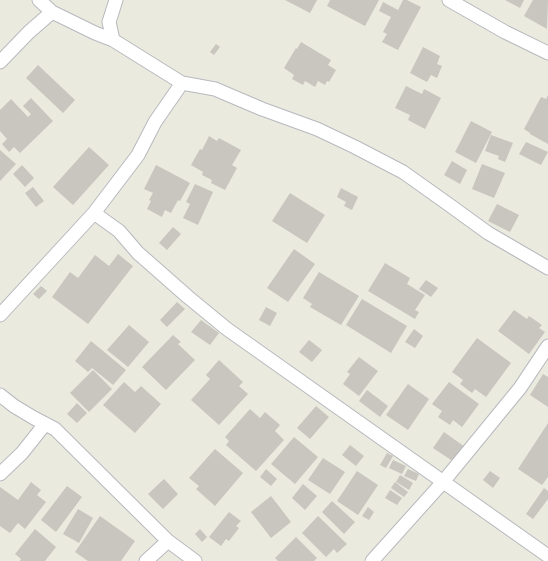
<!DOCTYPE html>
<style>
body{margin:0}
canvas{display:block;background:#ebeadf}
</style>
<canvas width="548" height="561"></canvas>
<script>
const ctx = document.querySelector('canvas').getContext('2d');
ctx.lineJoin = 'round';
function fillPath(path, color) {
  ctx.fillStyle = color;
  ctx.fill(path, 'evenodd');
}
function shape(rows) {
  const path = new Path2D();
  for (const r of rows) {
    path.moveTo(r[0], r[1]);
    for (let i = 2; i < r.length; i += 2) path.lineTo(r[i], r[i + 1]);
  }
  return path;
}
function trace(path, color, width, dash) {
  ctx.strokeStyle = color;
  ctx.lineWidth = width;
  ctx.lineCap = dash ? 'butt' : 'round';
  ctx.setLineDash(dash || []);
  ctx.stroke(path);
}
const building = shape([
 [285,0,317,0,310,13],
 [330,0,379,0,365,26,327,6],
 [403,0,407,0,421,7,398,50,382,42,387,34,383,32,391,17,379,11,383,2,398,10],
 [505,0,524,0,520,8],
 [533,0,548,0,547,29,524,16],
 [301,42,331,60,328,65,336,70,329,82,327,81,325,85,318,81,315,87,305,81,303,85,292,79,294,75,284,68,296,48,297,49],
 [216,44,220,47,214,55,210,52],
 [423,47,440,56,437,64,442,66,437,78,431,75,427,82,410,73],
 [38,65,75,100,63,113,26,78],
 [406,86,422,94,424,89,441,98,425,129,408,120,410,115,395,108],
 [548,95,548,144,530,134,530,133,524,129,541,97,546,99],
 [31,98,53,121,20,153,14,147,9,152,2,144,7,139,0,131,0,110,11,99,28,117,31,114,23,106],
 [471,121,492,132,476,163,455,152],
 [491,135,513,143,505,162,498,159,499,156,485,151],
 [209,136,217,141,219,138,241,150,232,165,237,168,225,190,211,183,212,180,202,175,203,172,191,165,200,149,202,150],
 [526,142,548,152,541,165,519,154],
 [89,147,109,165,73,205,53,187],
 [0,150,16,164,0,181],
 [452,161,467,170,460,184,444,175],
 [482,164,505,173,494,198,472,189],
 [22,165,34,178,25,187,13,174],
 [156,165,190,183,180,201,178,200,171,213,165,210,162,217,147,209,151,201,149,200,153,193,144,189],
 [195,184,213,192,198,225,183,218,190,204,186,202],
 [33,187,44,201,36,207,25,193],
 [341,188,358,197,352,210,344,206,346,202,337,197],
 [290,193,325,215,307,243,272,221],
 [497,204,519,215,510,232,488,221],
 [173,227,181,234,167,250,159,243],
 [294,249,315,264,288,302,267,288],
 [118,254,133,266,88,324,52,297,70,272,78,278,95,255,109,266],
 [385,263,410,278,407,284,425,295,415,310,419,312,415,319,368,291],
 [319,272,359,296,341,325,310,307,312,304,303,298],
 [426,280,438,288,431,297,419,289],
 [41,286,47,291,39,299,33,294],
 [362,299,407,326,391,353,346,325],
 [177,302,185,309,167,327,160,320],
 [266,307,277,313,270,326,259,320],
 [514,310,527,319,529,316,542,325,539,328,545,332,529,354,498,331],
 [201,320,219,333,210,345,191,332],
 [129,325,149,342,128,367,107,350],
 [414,329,423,336,415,348,405,342],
 [173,335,181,342,178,344,195,360,166,390,142,367],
 [477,338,511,363,486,397,475,389,472,393,460,384,463,380,452,372],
 [309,340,322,350,312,362,299,352],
 [91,341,126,370,113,385,92,368,88,372,75,361],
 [359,357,378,371,359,396,343,384,350,374,347,372],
 [219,360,243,382,239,386,248,394,219,425,191,400,210,379,206,375],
 [93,370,112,389,89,412,70,393],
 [543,374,548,377,548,407,530,395],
 [124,382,135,392,141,386,161,404,135,433,103,405],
 [449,382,479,404,462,427,453,420,450,425,438,417,442,411,432,404],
 [408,384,429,399,408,430,386,415],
 [367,390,388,406,380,417,359,401],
 [77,403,87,413,77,423,67,414],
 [316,406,329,417,310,439,297,428],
 [250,409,260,418,265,412,280,425,275,431,284,440,256,471,226,445,229,441,225,437],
 [548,423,548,477,542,485,518,469],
 [444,432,465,447,454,462,433,448],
 [294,437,318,457,295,484,271,464],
 [350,445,364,456,356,466,342,455],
 [215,449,243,473,215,506,196,489,199,486,189,478],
 [387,453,393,456,386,468,380,465],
 [323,458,345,472,330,494,308,480],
 [393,460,406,466,402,474,389,468],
 [266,469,277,479,271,486,260,477],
 [408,469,419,474,416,481,404,476],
 [357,471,378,485,358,515,337,501],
 [490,471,500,478,493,488,483,480],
 [400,475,413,483,409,490,396,482],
 [164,479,178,494,163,509,148,494],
 [31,482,41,490,37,495,46,502,25,529,18,523,10,533,0,526,0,487,18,500],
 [395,482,408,492,404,497,391,488],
 [303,484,317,496,305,510,292,498],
 [67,486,82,497,56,532,41,520],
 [544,488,548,491,548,499,533,519,526,514],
 [390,490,402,498,397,505,385,498],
 [271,496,291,522,271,538,251,512],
 [332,501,355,522,344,534,322,512],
 [368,507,374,512,369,520,362,516],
 [78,509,93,518,79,543,63,534],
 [229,512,241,521,236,526,239,528,229,541,226,539,221,546,209,537],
 [100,516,135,541,121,561,88,561,75,552],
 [318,516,347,544,337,553,334,549,326,557,302,533],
 [35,529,56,547,45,561,20,561,21,559,15,554],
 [200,529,207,537,202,542,195,534],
 [296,537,317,558,314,561,278,561,275,558]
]);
const street = shape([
 [39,0,52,12],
 [449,0,505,32,548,53],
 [113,40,109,22,116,0],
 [0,62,29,32,52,12,95,33,113,40,182,83,155,122,138,155,94,213,0,315],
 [182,83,215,89,262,109,317,129,355,147,403,172,448,204,488,233,548,268],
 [94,213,119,231,138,253,188,297,227,329,548,556],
 [0,395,14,406,34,418,55,429,168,541,195,561],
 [0,474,22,453,45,424],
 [146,561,168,541],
 [372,561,443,482,520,388,548,346]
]);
fillPath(building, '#c8c6bf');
trace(street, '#b7b9be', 15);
trace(street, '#fff', 13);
</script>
